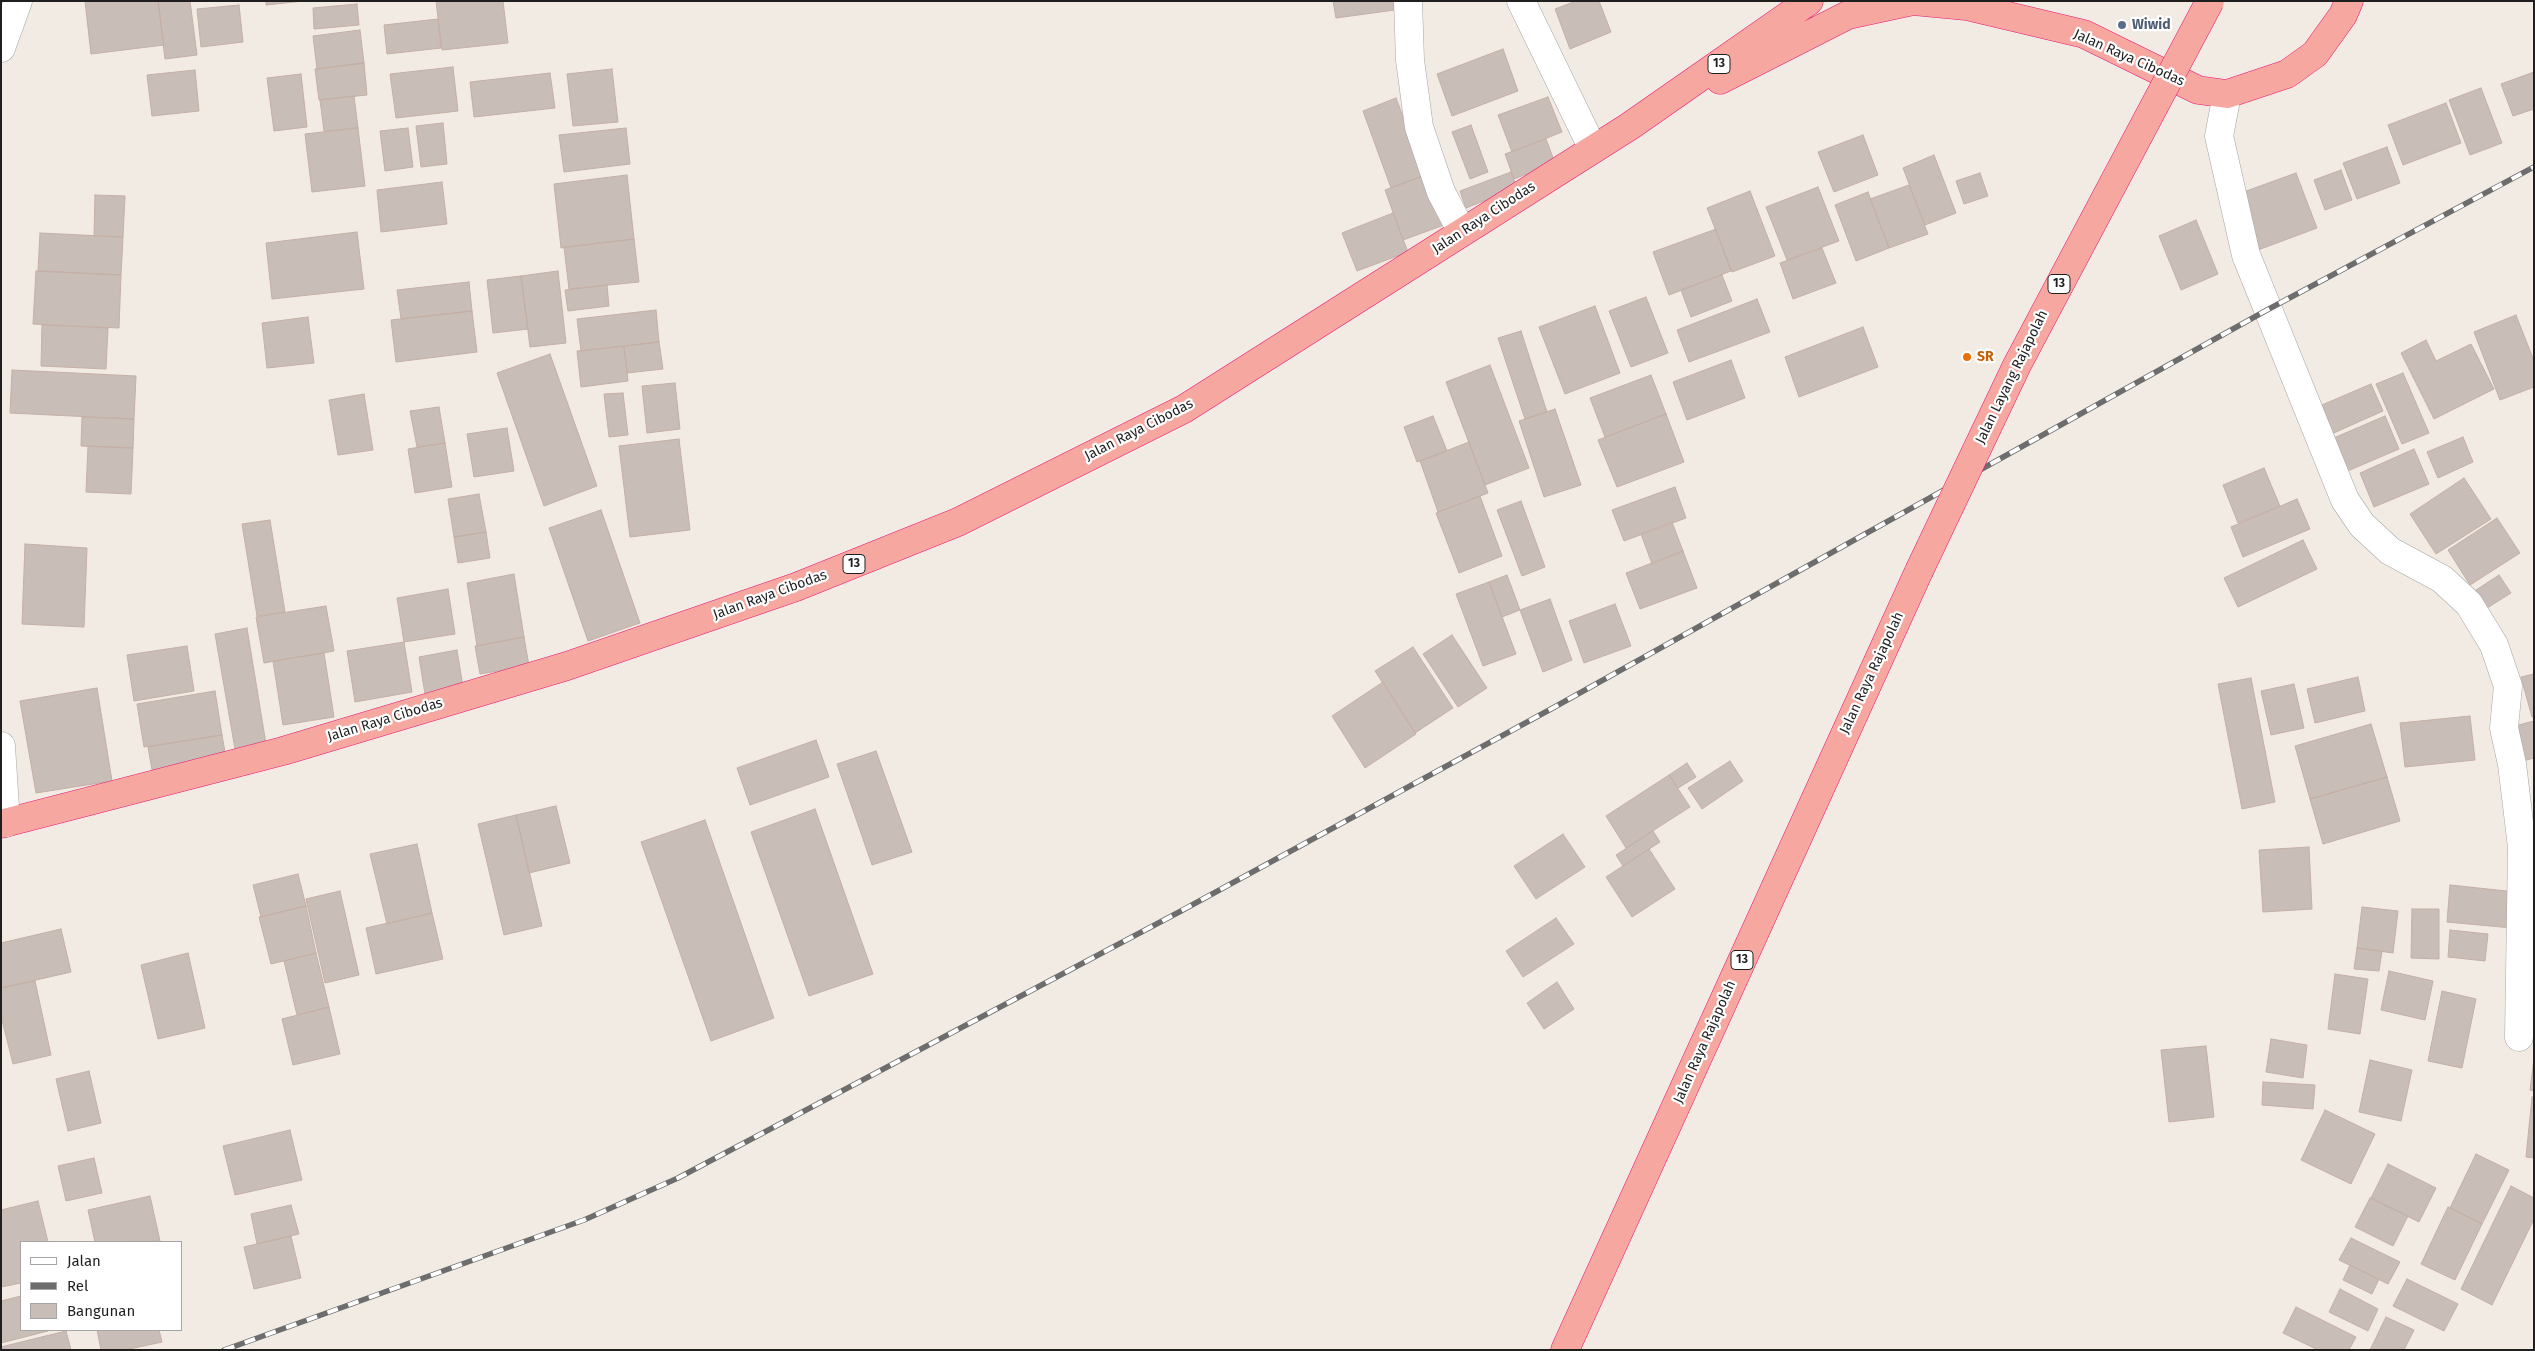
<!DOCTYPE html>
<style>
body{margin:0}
#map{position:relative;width:2535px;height:1351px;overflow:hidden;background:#f1ebe4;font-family:"Fira Sans",sans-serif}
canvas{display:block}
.frame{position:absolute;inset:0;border:2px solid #1f1f1f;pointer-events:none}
.legend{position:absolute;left:20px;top:1241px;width:162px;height:90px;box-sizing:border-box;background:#fff;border:1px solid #a5a5a5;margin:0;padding:6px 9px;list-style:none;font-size:15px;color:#1f1f1f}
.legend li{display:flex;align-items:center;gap:10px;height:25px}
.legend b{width:25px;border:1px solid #a5a5a5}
</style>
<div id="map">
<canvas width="2535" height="1351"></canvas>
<div class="frame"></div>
<ul class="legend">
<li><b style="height:6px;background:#fff"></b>Jalan</li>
<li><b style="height:6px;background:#6d6d6d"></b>Rel</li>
<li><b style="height:14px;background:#c9bdb7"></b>Bangunan</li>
</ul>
</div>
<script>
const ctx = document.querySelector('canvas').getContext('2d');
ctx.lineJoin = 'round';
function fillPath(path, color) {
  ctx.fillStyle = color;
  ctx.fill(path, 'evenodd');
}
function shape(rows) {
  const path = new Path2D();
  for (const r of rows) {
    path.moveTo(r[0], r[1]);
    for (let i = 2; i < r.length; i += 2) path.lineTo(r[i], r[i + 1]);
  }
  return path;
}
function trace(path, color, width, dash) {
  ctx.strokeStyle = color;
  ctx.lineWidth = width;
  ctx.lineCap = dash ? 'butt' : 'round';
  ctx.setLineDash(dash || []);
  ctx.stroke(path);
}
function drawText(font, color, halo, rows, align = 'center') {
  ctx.font = font + ' "Fira Sans",sans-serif';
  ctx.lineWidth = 4.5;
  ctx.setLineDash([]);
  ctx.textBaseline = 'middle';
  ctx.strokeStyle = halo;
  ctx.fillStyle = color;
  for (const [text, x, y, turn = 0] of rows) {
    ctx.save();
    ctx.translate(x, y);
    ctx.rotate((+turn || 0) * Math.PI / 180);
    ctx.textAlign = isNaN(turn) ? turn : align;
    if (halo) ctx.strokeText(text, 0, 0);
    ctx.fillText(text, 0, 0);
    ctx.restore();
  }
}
const building = shape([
 [85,1,158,1,164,45,91,54,85,1],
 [158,1,190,1,197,55,165,59,158,1],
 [266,1,304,1,266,5,266,1],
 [436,1,503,1,508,43,442,50,436,1],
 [1333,1,1401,1,1402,9,1336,18,1333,1],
 [1576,1,1599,1,1611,32,1570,49,1555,9,1576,1],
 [357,4,359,25,314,29,313,8,357,4],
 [239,5,243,42,201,47,197,9,239,5],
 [438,19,441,48,387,54,384,25,438,19],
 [360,30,364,63,317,69,313,36,360,30],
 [1503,49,1518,91,1452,116,1437,74,1503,49],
 [364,63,367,95,319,100,315,69,364,63],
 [453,67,458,111,396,118,390,74,453,67],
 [612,69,618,122,573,126,567,74,612,69],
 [195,70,199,111,152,116,147,75,195,70],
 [2534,72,2534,109,2513,116,2501,84,2534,72],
 [550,73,555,108,474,117,470,82,550,73],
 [301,74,307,127,274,131,267,78,301,74],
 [2481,88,2502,143,2470,155,2449,100,2481,88],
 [354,96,358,128,324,131,320,100,354,96],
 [1548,97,1562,132,1512,152,1498,115,1548,97],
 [1396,98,1425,175,1391,188,1363,111,1396,98],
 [2446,103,2461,143,2403,165,2388,125,2446,103],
 [443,123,447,164,421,167,416,126,443,123],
 [1471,125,1488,172,1470,179,1452,132,1471,125],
 [358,128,365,186,312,192,305,134,358,128],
 [408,128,413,167,385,171,380,131,408,128],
 [626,128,630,164,564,172,559,135,626,128],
 [1863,135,1878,175,1834,192,1818,152,1863,135],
 [1546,139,1555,163,1514,179,1505,154,1546,139],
 [2387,147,2400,183,2357,199,2343,163,2387,147],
 [1934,155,1956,213,1925,225,1903,168,1934,155],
 [2341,170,2352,200,2325,210,2314,180,2341,170],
 [1511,172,1517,188,1466,208,1460,191,1511,172],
 [1980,173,1988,196,1964,204,1956,181,1980,173],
 [2296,173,2317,228,2258,250,2238,194,2296,173],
 [627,175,634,239,561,248,554,184,627,175],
 [1425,175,1444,225,1403,240,1385,190,1425,175],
 [442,182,447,224,381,232,377,190,442,182],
 [1909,185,1928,234,1889,248,1870,199,1909,185],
 [1818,187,1839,241,1787,260,1766,207,1818,187],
 [1750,191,1775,256,1732,272,1707,208,1750,191],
 [1868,192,1889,248,1856,261,1835,205,1868,192],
 [95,195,125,196,123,237,94,236,95,195],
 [1393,213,1408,252,1357,271,1342,233,1393,213],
 [2196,220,2218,274,2181,290,2159,236,2196,220],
 [1716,229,1731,271,1669,295,1653,252,1716,229],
 [357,232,364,289,272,299,266,243,357,232],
 [40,233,123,237,121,275,38,271,40,233],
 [634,239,639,282,569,289,564,247,634,239],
 [1822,248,1836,283,1793,299,1780,263,1822,248],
 [36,271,121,275,119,328,33,324,36,271],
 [558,271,566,343,530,347,521,276,558,271],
 [1722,275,1732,301,1691,317,1681,290,1722,275],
 [521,276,528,329,493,333,487,280,521,276],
 [469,282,472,311,401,319,397,290,469,282],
 [607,285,609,306,568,311,565,290,607,285],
 [1646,297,1668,353,1631,367,1609,311,1646,297],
 [1757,299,1770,332,1689,362,1677,330,1757,299],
 [1595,306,1620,373,1565,394,1539,327,1595,306],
 [656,310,659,342,581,351,577,319,656,310],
 [472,311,477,352,396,362,391,320,472,311],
 [2516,315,2534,361,2534,387,2500,400,2474,332,2516,315],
 [308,317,314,363,267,368,262,323,308,317],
 [42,325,108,328,106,369,41,366,42,325],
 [1863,327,1878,367,1799,397,1785,357,1863,327],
 [1521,331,1547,412,1525,419,1498,338,1521,331],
 [2426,340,2436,361,2471,344,2494,389,2434,419,2401,353,2426,340],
 [659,342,663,369,627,373,624,346,659,342],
 [624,346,628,381,581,387,577,351,624,346],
 [550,354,597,486,544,506,497,373,550,354],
 [1731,360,1745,398,1687,420,1673,382,1731,360],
 [1490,365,1529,468,1485,485,1446,382,1490,365],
 [12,370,136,376,134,419,10,413,12,370],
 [2403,373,2429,433,2402,444,2376,384,2403,373],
 [1651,375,1666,414,1605,437,1590,398,1651,375],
 [675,383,680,429,647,433,642,386,675,383],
 [2371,384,2383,411,2327,436,2315,408,2371,384],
 [623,393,628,435,609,437,604,394,623,393],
 [364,394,373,450,338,455,329,400,364,394],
 [439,407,445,443,417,447,410,411,439,407],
 [1555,409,1581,485,1544,497,1519,421,1555,409],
 [1666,414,1684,462,1617,487,1598,440,1666,414],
 [1433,416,1447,451,1417,462,1404,427,1433,416],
 [2385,416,2399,449,2343,473,2329,440,2385,416],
 [82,417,134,419,133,448,81,446,82,417],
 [507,428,514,471,474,477,467,434,507,428],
 [2463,437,2473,462,2438,478,2427,452,2463,437],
 [679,439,690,530,630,537,619,446,679,439],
 [1469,442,1488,493,1438,512,1420,461,1469,442],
 [445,443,452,487,415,493,408,449,445,443],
 [88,446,133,448,131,494,86,492,88,446],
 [2414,449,2429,484,2374,507,2360,473,2414,449],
 [2264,468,2280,506,2238,523,2223,485,2264,468],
 [2464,478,2491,519,2436,554,2410,514,2464,478],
 [1675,487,1686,518,1624,541,1612,510,1675,487],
 [479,494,486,532,454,537,448,499,479,494],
 [1480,496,1502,556,1459,573,1436,513,1480,496],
 [2297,499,2310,529,2243,557,2231,527,2297,499],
 [1521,501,1545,567,1522,576,1497,510,1521,501],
 [601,510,640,623,588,641,549,528,601,510],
 [2497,518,2520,553,2470,585,2448,550,2497,518],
 [270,520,285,612,257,616,242,524,270,520],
 [1672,522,1683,551,1652,564,1641,534,1672,522],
 [486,532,490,558,458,563,454,537,486,532],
 [2303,540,2317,569,2238,607,2224,578,2303,540],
 [25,544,87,548,84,627,22,624,25,544],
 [1683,551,1697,588,1640,609,1626,573,1683,551],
 [514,574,524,637,477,646,467,583,514,574],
 [1507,575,1520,610,1502,617,1489,582,1507,575],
 [2499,575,2511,593,2484,610,2473,592,2499,575],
 [1489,582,1516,654,1483,666,1456,594,1489,582],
 [448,589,455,634,404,642,397,598,448,589],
 [1550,599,1572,660,1543,672,1520,610,1550,599],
 [1615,604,1631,646,1584,663,1569,621,1615,604],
 [326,606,334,651,264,663,256,617,326,606],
 [247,628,266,744,235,749,215,634,247,628],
 [1452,635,1487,688,1458,707,1423,654,1452,635],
 [524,637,529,666,480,674,475,646,524,637],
 [404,642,412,692,355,702,347,651,404,642],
 [187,646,194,691,134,701,127,655,187,646],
 [1413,647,1453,708,1415,733,1375,671,1413,647],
 [457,650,463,687,425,694,419,657,457,650],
 [324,653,334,717,283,725,273,661,324,653],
 [2534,674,2534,717,2532,717,2521,677,2534,674],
 [2358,677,2365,711,2315,723,2307,689,2358,677],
 [2251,678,2275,802,2242,809,2218,684,2251,678],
 [1383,682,1416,734,1365,768,1332,716,1383,682],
 [2294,684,2304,728,2271,735,2261,691,2294,684],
 [97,688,112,781,36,793,20,701,97,688],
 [215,691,222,735,144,747,137,704,215,691],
 [2470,716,2475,760,2405,767,2400,723,2470,716],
 [2534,721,2534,758,2523,761,2507,728,2534,721],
 [2371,724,2387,777,2310,799,2295,746,2371,724],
 [222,735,226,758,152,770,148,747,222,735],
 [816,740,829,777,750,805,737,768,816,740],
 [876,751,912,852,872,865,837,764,876,751],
 [1730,761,1743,781,1702,809,1688,788,1730,761],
 [1687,763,1696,777,1678,788,1669,775,1687,763],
 [1669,775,1690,807,1626,848,1606,816,1669,775],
 [2387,777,2400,821,2323,844,2310,799,2387,777],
 [556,806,570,863,529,873,516,815,556,806],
 [815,809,873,974,809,996,751,832,815,809],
 [516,815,542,926,504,935,478,824,516,815],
 [705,820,774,1018,711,1041,641,842,705,820],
 [1653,831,1660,842,1623,866,1616,855,1653,831],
 [1563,834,1585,867,1536,899,1514,866,1563,834],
 [417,844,432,913,387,924,370,854,417,844],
 [2309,847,2312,909,2263,912,2259,850,2309,847],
 [1649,849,1675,889,1632,917,1606,877,1649,849],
 [298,874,306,906,261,917,253,885,298,874],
 [2450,885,2516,892,2512,928,2447,922,2450,885],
 [340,891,359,975,325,983,306,899,340,891],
 [306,906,316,953,271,964,259,917,306,906],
 [2362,907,2398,911,2393,953,2357,948,2362,907],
 [2412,909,2439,909,2439,959,2411,958,2412,909],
 [432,913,443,959,376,974,366,928,432,913],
 [1556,918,1574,944,1523,977,1506,951,1556,918],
 [61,929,71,972,1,988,1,943,61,929],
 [2450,930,2488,934,2485,961,2448,957,2450,930],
 [2357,948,2382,951,2379,971,2354,969,2357,948],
 [188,953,205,1028,158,1039,141,965,188,953],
 [316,953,329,1007,297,1015,284,961,316,953],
 [2389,971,2433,981,2425,1020,2381,1010,2389,971],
 [2335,974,2368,979,2360,1034,2328,1029,2335,974],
 [35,981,51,1055,13,1064,1,1016,1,988,35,981],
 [1557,982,1574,1009,1544,1029,1527,1003,1557,982],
 [2442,991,2476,999,2462,1068,2428,1061,2442,991],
 [329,1007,340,1054,293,1065,282,1019,329,1007],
 [2271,1039,2307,1045,2303,1078,2266,1072,2271,1039],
 [2206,1046,2214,1117,2169,1122,2161,1050,2206,1046],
 [2534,1058,2534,1091,2530,1090,2534,1058],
 [2370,1060,2412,1070,2401,1121,2359,1112,2370,1060],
 [89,1071,101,1123,68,1131,56,1079,89,1071],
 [2263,1082,2315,1085,2313,1109,2262,1105,2263,1082],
 [2532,1097,2534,1097,2534,1158,2526,1157,2532,1097],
 [2325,1110,2375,1134,2351,1184,2301,1160,2325,1110],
 [290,1130,302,1180,235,1195,223,1146,290,1130],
 [2476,1154,2509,1170,2482,1224,2450,1208,2476,1154],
 [94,1158,102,1193,66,1201,58,1166,94,1158],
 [2388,1164,2436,1188,2419,1222,2371,1198,2388,1164],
 [2511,1186,2534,1198,2534,1219,2492,1305,2461,1289,2511,1186],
 [150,1196,160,1241,95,1242,88,1210,150,1196],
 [2370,1198,2408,1216,2393,1246,2355,1227,2370,1198],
 [38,1201,48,1242,21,1242,21,1283,1,1287,1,1210,38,1201],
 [291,1205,299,1234,257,1244,251,1214,291,1205],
 [2448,1207,2482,1224,2455,1280,2421,1264,2448,1207],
 [291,1236,301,1278,254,1289,244,1247,291,1236],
 [2351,1238,2400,1262,2388,1284,2339,1260,2351,1238],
 [2350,1265,2379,1279,2372,1294,2343,1280,2350,1265],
 [2407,1279,2458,1304,2444,1331,2393,1306,2407,1279],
 [2340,1289,2378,1309,2368,1331,2329,1312,2340,1289],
 [21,1296,21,1330,48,1331,1,1343,1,1301,21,1296],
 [2296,1307,2356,1337,2349,1350,2318,1350,2283,1333,2296,1307],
 [2386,1317,2414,1330,2404,1350,2370,1350,2386,1317],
 [97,1330,159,1330,162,1342,125,1350,101,1350,97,1330],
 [66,1331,71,1350,1,1350,1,1347,66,1331]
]);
const minor = shape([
 [1408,1,1410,60,1419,127,1441,192,1462,232],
 [1521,1,1593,149],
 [1,48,18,1],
 [2227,94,2219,136,2246,255,2345,500,2362,525,2390,551,2442,579,2469,604,2494,645,2508,686,2504,728,2512,764,2522,847,2519,1037],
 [1,746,6,823]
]);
const trunk = shape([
 [1720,80,1848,15,1913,1,1966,6,2084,34,2198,90,2227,94,2287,74,2315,54,2343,15,2349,1],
 [1,824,283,751,567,666,796,587,958,522,1184,409,1630,126,1809,1],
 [1565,1350,1919,571]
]);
const rail = shape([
 [224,1350,584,1220,678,1178,1181,911,1551,709,2267,310,2534,167]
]);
const trunkBridge = shape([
 [1919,571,2017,365,2210,1]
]);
const markers = [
 [2122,25,5,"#5c6f8a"],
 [1967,357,5,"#e8710a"]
];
const shields = [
 [1719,64,22],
 [2059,284,22],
 [854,564,22],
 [1742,960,22]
];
const shieldNames = [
 ["13",1719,64],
 ["13",2059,284],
 ["13",854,564],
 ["13",1742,960]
];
const serviceNames = [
 ["Wiwid",2132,25]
];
const streetNames = [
 ["Jalan Raya Cibodas",2129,58,24],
 ["Jalan Raya Cibodas",1484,218,-33],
 ["Jalan Layang Rajapolah",2012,377,-64],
 ["Jalan Raya Cibodas",1139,430,-27],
 ["Jalan Raya Cibodas",770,595,-20],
 ["Jalan Raya Rajapolah",1872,673,-65],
 ["Jalan Raya Cibodas",385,720,-17],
 ["Jalan Raya Rajapolah",1705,1042,-66]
];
const foodNames = [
 ["SR",1977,357]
];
fillPath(building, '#c9bdb7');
trace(building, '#c4afa5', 1);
trace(minor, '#a6a6a6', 29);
trace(trunk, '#ea1675', 29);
trace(minor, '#fff', 28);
trace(trunk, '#f6a7a0', 28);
trace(rail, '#6d6d6d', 5.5);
trace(rail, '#fff', 4, [11]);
trace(trunkBridge, '#ea1675', 29, []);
trace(trunkBridge, '#f6a7a0', 28);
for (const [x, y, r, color] of markers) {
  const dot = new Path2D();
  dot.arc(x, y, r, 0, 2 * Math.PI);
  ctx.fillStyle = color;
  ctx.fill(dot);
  trace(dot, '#fff', 2);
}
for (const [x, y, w] of shields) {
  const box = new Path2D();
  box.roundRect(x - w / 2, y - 9.5, w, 19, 4);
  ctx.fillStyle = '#fff';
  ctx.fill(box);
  trace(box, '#1f1f1f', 1);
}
drawText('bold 12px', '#1f1f1f', null, shieldNames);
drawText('bold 14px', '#4e5e75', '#fff', serviceNames, 'left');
drawText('14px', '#1f1f1f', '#fff', streetNames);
drawText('bold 14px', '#c56008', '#fff', foodNames, 'left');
</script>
